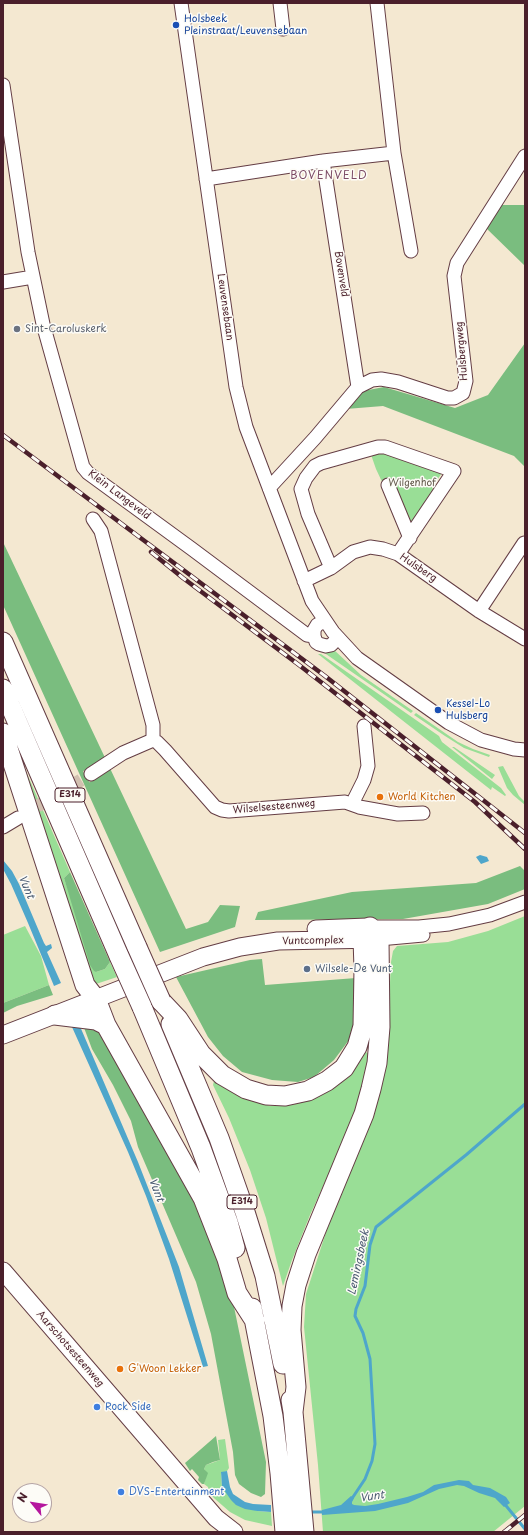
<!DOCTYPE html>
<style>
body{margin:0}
#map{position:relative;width:528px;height:1535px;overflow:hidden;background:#f4e8d1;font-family:"Playpen Sans",sans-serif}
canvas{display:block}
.frame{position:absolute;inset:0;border:4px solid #4a1f2b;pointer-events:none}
.north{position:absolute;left:12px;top:1483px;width:40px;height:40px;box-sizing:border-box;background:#fdfcf7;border:1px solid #b5a4a5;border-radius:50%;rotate:300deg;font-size:11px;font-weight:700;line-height:16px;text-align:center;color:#4a1f2b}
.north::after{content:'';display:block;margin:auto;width:14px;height:18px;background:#b5179e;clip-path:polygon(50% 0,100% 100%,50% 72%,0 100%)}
</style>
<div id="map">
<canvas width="528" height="1535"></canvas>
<div class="frame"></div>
<div class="north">N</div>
</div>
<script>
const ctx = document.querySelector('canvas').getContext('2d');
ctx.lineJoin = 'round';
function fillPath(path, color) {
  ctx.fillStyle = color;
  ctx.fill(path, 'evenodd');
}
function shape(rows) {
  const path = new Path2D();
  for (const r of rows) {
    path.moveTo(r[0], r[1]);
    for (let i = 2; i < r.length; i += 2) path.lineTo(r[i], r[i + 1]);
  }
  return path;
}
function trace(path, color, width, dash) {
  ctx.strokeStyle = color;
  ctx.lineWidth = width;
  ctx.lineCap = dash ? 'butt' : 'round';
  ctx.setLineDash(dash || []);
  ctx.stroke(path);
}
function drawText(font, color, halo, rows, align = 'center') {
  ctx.font = font + ' "Playpen Sans",sans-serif';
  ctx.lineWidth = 3;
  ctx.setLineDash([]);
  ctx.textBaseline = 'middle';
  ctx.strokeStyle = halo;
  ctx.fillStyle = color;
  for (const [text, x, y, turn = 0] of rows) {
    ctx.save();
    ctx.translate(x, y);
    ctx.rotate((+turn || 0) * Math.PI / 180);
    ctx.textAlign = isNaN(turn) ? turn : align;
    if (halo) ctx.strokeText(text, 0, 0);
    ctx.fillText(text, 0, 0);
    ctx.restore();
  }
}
const green = shape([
 [378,447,442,473,432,487,434,492,412,525,384,486,376,469,369,449],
 [333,649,361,675,413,711,411,713,323,652,324,651],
 [318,654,321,654,439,736,442,742,501,788,506,795,505,796,492,787,491,790],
 [416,713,458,742,473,749,490,755,489,757,464,748,445,736,414,715],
 [5,724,8,724,20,751,18,753,70,872,64,878,96,972,105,969,110,962,117,977,96,984,92,980],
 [452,747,454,747,495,775,492,779],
 [503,766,519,796,525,802,525,805,513,795,507,788,498,767],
 [525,916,525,1506,493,1532,323,1532,318,1465,304,1327,306,1294,327,1229,367,1129,386,1065,391,962,393,951,397,946,448,942,488,931],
 [25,926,41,956,49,985,3,1003,3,935],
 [366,1052,369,1054,368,1076,347,1134,310,1215,292,1260,283,1286,266,1218,250,1170,229,1118,213,1085,214,1081,239,1095,270,1106,292,1105,316,1098,349,1077],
 [225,1439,229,1468,227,1471,221,1473,222,1487,257,1511,271,1512,272,1526,245,1520,230,1512,215,1499,209,1493,208,1487,204,1484,207,1473,204,1469,206,1465,220,1460,218,1440]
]);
const forest = shape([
 [497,205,525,205,525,266,485,227],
 [525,343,525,467,514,456,383,406,346,409,358,392,384,387,455,408,488,395],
 [3,542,186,929,208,922,220,905,240,906,235,927,160,952,3,605],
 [520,866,525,871,525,889,488,904,403,919,255,920,258,912,352,892,476,883],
 [70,872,110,962,105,969,96,972,94,971,90,965,64,878],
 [262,959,265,985,356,978,355,1006,352,1036,334,1060,314,1077,298,1082,272,1080,242,1072,223,1056,208,1037,176,977,250,960],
 [49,985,53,995,17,1006,3,1013,3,1003],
 [83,1025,98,1027,191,1193,214,1247,233,1302,266,1462,265,1494,261,1497,251,1493,239,1484,235,1475,233,1452,211,1334,196,1282,138,1147,131,1121,113,1085,92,1049],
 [216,1436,220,1460,213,1462,206,1465,204,1469,208,1473,204,1484,202,1484,198,1480,199,1477,192,1469,190,1471,185,1463]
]);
const water = shape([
 [480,855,487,857,489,861,481,864,476,857],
 [3,860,12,871,19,884,44,943,46,946,51,944,52,948,47,952,61,983,54,986,28,923,11,884,3,869],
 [79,1024,138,1162,179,1267,208,1366,203,1367,169,1259,146,1196,128,1152,72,1027],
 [227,1471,230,1487,233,1494,245,1502,253,1504,271,1505,271,1512,257,1511,245,1509,236,1505,231,1500,222,1487,221,1472],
 [459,1480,469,1481,473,1485,490,1488,506,1497,510,1503,504,1507,495,1498,479,1493,464,1486,457,1485,439,1489,408,1503,375,1511,322,1515,322,1510,341,1505,351,1496,354,1498,352,1502,352,1504,354,1505,365,1506,378,1504,407,1497,423,1492,434,1485]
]);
const stream = shape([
 [351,1500,365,1479,372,1461,375,1444,370,1359,363,1333,355,1316,356,1309,365,1286,370,1245,376,1227,466,1155,525,1104],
 [503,1502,525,1529],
 [309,1512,325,1512]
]);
const minorTunnel = shape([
 [21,816,91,774]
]);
const minor = shape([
 [181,3,236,387,246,427,312,601,333,632,357,658,449,723,481,740,514,749,525,750],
 [280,3,283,29],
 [377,3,394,153,411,251],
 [3,85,28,252,43,324,83,467,88,473,192,549,307,635,314,636],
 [323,161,358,387],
 [206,179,323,161,394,153],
 [3,282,33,277],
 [388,485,410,538],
 [269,488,315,438,358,387,372,380,381,379,398,382,447,398,454,398,463,393,466,381,454,276,457,263,525,156],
 [93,519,101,531,153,725,153,740],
 [331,568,308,514,301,489,306,478,315,466,321,463,378,447,385,447,454,471,398,554],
 [304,581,331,568,353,552,370,547,383,549,398,554,479,611,525,639],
 [479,611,524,543],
 [324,621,317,625,314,630,314,636,316,642,319,644,326,646,331,645,338,638],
 [91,774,123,753,153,740,157,742,165,750,215,807,222,810,229,811,345,802,359,807,398,814,423,813],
 [352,804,364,780,368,766,364,726],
 [3,827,18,818],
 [370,927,419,927,449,924,490,915,525,902],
 [379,939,423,935]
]);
const major = shape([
 [316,929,368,927],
 [3,1035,203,957,240,947,278,941,377,939],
 [3,1271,216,1518,234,1532]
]);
const highway = shape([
 [3,642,137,947],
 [3,689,119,956],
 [3,733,85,985,96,999,106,1025,203,1198,227,1259,237,1293,255,1321],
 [161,1001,178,1019,201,1054,222,1075,246,1089,266,1095,285,1096,308,1091,327,1081,344,1068,357,1047,363,1026,364,969,363,939,370,927,379,939,380,1027,377,1063,371,1089,364,1114,306,1254,296,1285,292,1306,291,1330,296,1387,293,1412],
 [142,1007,201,1148,228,1222,235,1248],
 [55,1015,96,1020,106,1025],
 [171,1024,219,1138,245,1212,265,1276,283,1364],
 [252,1308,273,1416,280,1473,285,1532],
 [291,1400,293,1412,304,1532]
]);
const rail = shape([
 [3,435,325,676,525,833],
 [151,552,183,578,299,665,475,802,525,849],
 [504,1532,525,1515]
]);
const highwayBridge = shape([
 [137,947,161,1001],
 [119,956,142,1007]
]);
const markers = [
 [176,25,4,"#1a4fb4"],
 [17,329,4,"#6b7280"],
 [438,710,4,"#1a4fb4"],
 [380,797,4,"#e8710a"],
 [307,969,4,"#5c6f8a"],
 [120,1369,4,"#e8710a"],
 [97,1407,4,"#3f7fe0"],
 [121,1492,4,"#3f7fe0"]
];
const shields = [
 [70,795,30],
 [242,1202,30]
];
const shieldNames = [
 ["E314",70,795],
 ["E314",242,1202]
];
const transitNames = [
 ["Holsbeek",184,19],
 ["Pleinstraat/Leuvensebaan",184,31],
 ["Kessel-Lo",446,704],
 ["Hulsberg",446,716]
];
const streetNames = [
 ["Bovenveld",341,274,81],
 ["Leuvensebaan",225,307,82],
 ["Hulsbergweg",462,351,-95],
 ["Klein Langeveld",119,495,37],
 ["Hulsberg",418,568,34],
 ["Wilselsesteenweg",274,807,-5],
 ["Vuntcomplex",313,941,-1],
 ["Aarschotsesteenweg",70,1349,49]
];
const worshipNames = [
 ["Sint-Caroluskerk",25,329]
];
const parkNames = [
 ["Wilgenhof",412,483]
];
const foodNames = [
 ["World Kitchen",388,797],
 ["G'Woon Lekker",128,1369]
];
const serviceNames = [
 ["Wilsele-De Vunt",315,969]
];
const shopNames = [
 ["Rock Side",105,1407],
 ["DVS-Entertainment",129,1492]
];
const neighbourhoodNames = [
 ["BOVENVELD",329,176]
];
const waterNames = [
 ["Vunt",26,887,67],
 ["Vunt",156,1190,69],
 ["Lemingsbeek",359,1262,-78],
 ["Vunt",372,1497,-9]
];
fillPath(green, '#99de96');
fillPath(forest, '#7abd7f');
fillPath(water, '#4ea6cb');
trace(stream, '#4ea6cb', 3);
trace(minorTunnel, '#d2c0b0', 13, [13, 6]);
trace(minor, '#643d44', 15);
trace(major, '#643d44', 19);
trace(highway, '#643d44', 21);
trace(minor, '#fff', 13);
trace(major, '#fff', 17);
trace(highway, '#fff', 19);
trace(rail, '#4a1f2b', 4.5);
trace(rail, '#fdfcf7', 3, [9]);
trace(highwayBridge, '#643d44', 21, []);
trace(highwayBridge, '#fff', 19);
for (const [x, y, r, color] of markers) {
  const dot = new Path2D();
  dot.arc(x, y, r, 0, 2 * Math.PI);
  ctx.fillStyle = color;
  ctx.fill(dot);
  trace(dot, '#fdfcf7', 1.5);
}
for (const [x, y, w] of shields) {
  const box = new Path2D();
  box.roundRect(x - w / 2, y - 7, w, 14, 3);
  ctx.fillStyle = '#fdfcf7';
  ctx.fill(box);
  trace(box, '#4a1f2b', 1);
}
drawText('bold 9px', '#4a1f2b', null, shieldNames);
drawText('10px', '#164399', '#fdfcf7', transitNames, 'left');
drawText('10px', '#4a1f2b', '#fdfcf7', streetNames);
drawText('10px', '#5b616d', '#fdfcf7', worshipNames, 'left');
drawText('10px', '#62584b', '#fdfcf7', parkNames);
drawText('10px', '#c56008', '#fdfcf7', foodNames, 'left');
drawText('10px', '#4e5e75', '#fdfcf7', serviceNames, 'left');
drawText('10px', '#366cbe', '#fdfcf7', shopNames, 'left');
ctx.letterSpacing = '1px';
drawText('11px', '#7c4b65', '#fdfcf7', neighbourhoodNames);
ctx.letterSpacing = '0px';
drawText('italic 11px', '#4c5c73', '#fdfcf7', waterNames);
</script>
